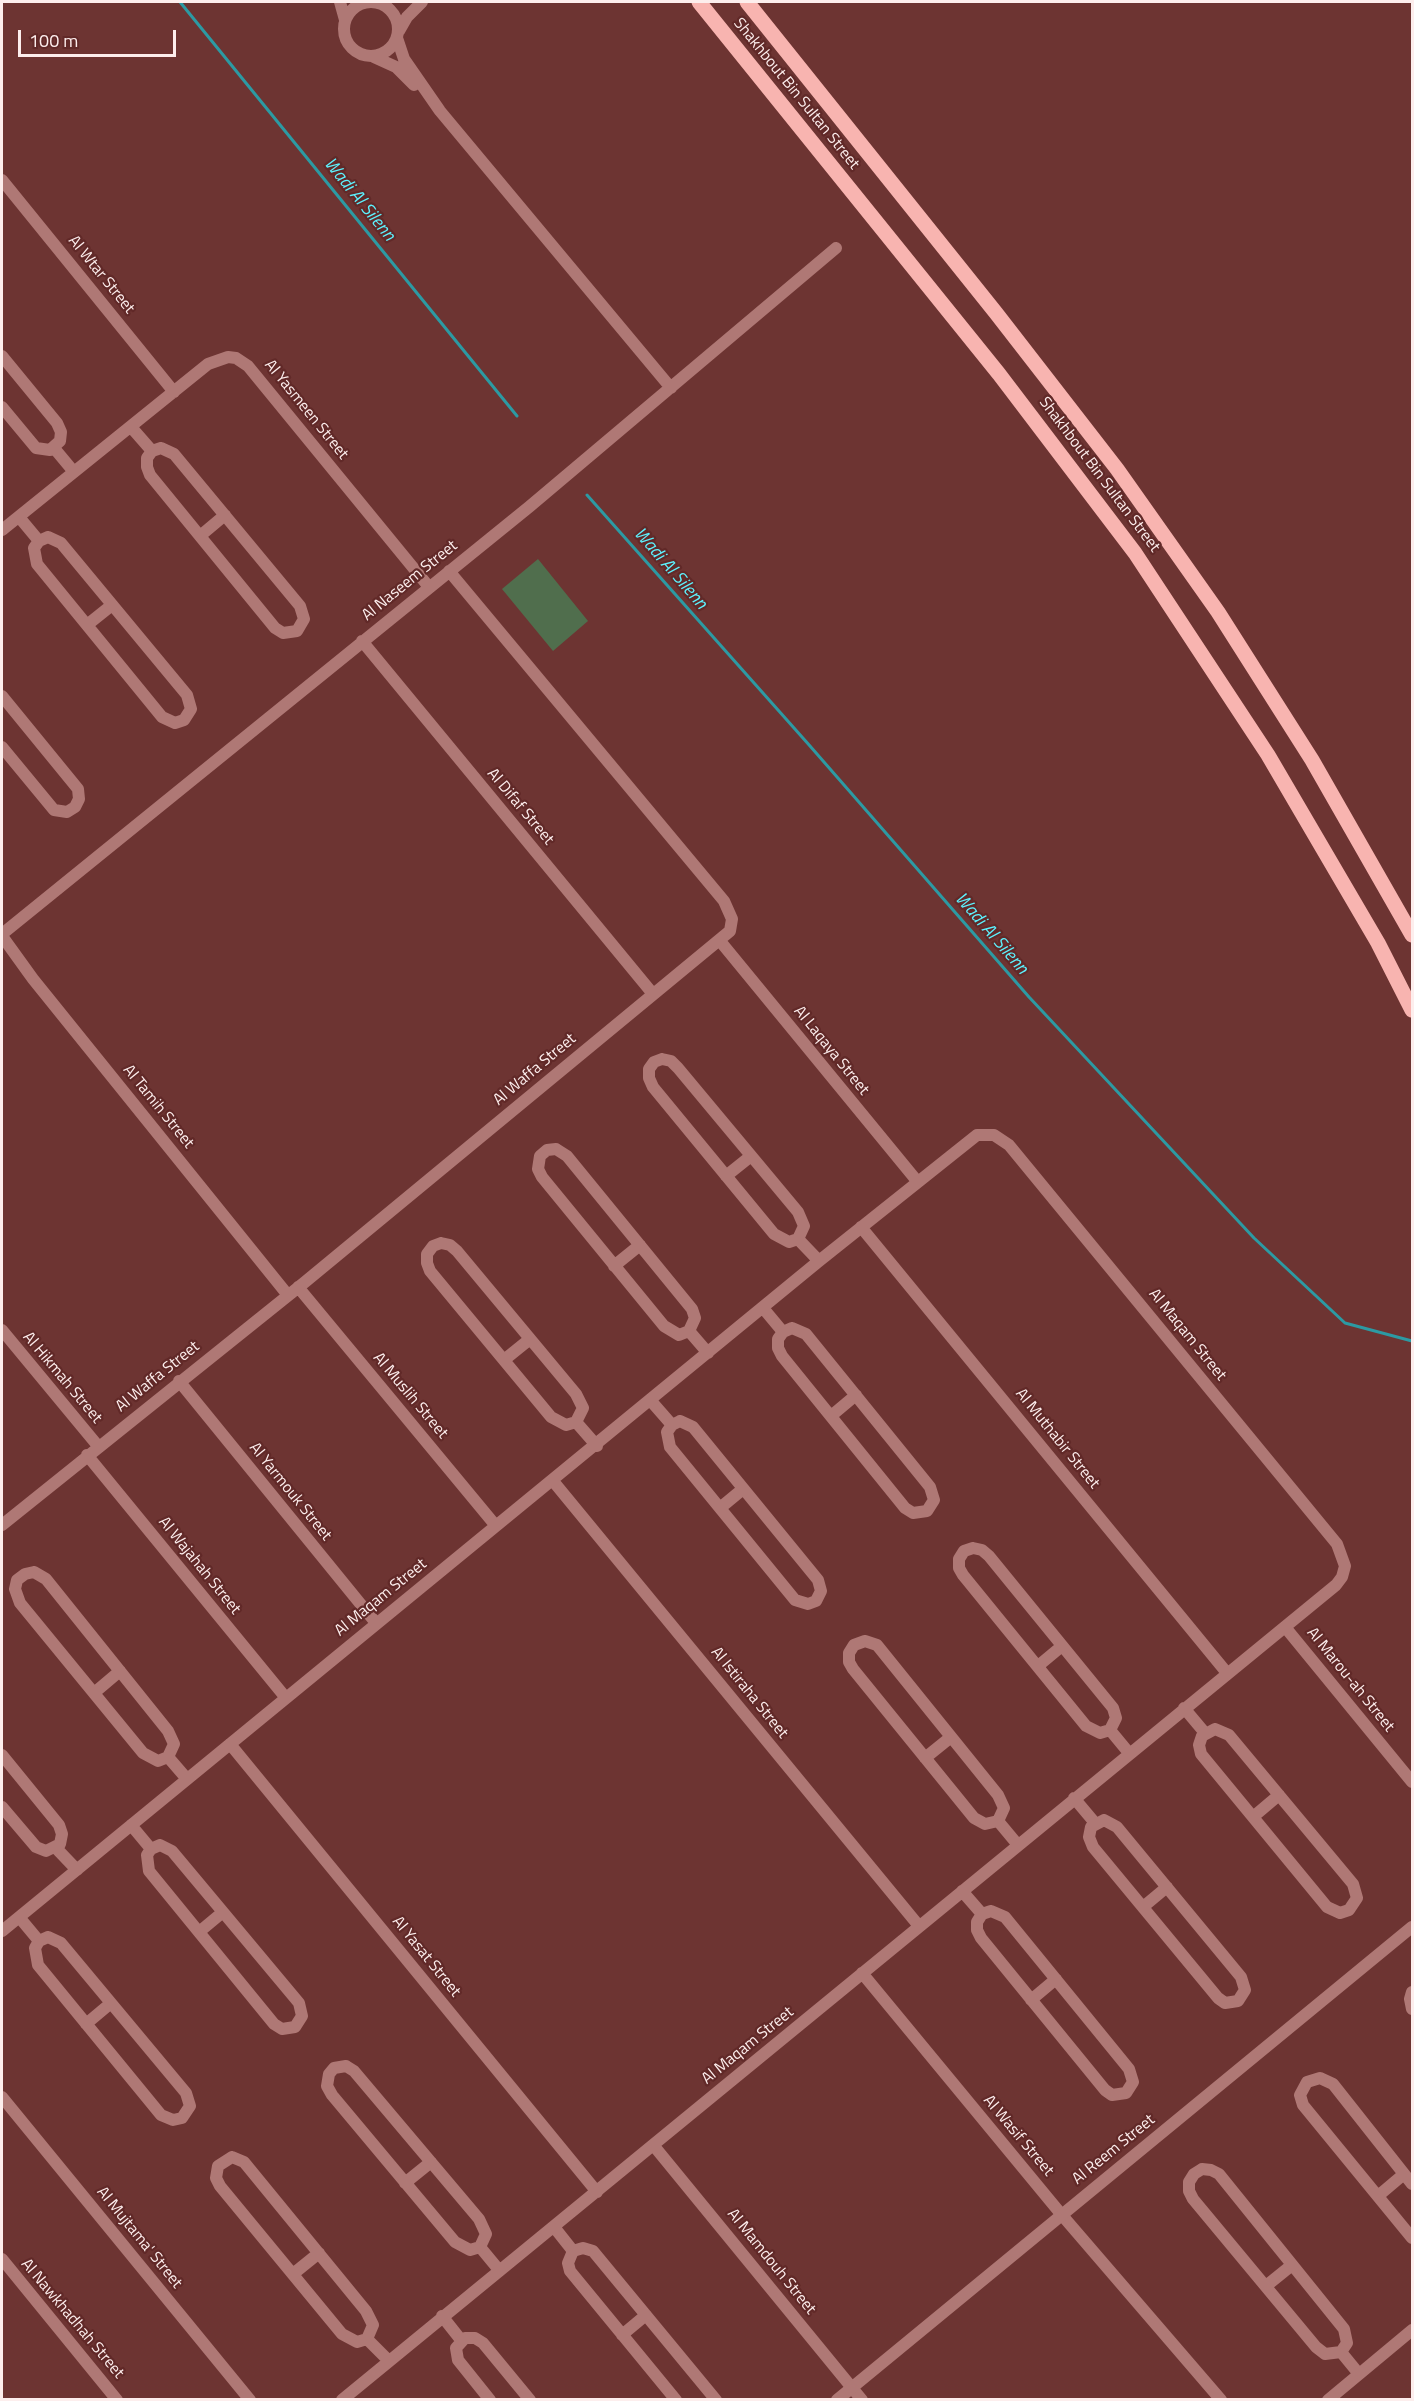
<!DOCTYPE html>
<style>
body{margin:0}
#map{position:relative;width:1414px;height:2401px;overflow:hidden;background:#6d3432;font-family:"Titillium Web",sans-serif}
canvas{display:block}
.frame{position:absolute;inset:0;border:3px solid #fdeeed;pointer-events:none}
.scale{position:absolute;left:18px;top:30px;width:158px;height:27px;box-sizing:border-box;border:3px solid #fdeeed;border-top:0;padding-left:8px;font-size:18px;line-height:21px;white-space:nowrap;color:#fdeeed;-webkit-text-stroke:4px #612928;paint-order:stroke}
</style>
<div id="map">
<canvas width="1414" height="2401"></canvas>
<div class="frame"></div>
<div class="scale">100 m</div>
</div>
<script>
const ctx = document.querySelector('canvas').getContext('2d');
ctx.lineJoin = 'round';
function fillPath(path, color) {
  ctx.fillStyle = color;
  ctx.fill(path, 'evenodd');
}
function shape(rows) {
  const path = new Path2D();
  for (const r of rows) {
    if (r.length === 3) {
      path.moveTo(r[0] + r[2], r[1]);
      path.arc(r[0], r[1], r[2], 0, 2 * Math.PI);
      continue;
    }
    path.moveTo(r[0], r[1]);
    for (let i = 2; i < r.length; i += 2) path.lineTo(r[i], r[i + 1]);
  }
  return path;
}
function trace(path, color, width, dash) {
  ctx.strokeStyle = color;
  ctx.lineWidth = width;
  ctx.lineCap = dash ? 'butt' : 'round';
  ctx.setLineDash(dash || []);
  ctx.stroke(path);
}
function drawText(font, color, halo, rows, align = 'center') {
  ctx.font = font + ' "Titillium Web",sans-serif';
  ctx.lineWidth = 4.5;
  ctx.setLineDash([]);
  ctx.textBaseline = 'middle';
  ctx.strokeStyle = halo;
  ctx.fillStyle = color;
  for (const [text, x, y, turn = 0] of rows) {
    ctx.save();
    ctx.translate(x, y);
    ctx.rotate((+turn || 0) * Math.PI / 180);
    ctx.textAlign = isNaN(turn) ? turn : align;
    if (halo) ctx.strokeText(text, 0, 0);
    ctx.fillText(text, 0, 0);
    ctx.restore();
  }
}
const green = shape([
 [538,559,588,621,553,651,502,589]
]);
const stream = shape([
 [180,2,517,416],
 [587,495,810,746,1029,997,1254,1238,1345,1323,1412,1341]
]);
const minor = shape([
 [371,29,27],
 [340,2,345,20],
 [399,31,407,17,422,2],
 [397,38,404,59,440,111,671,388],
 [374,57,396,67,414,85],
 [2,180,174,392],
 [2,356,57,423,61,432,60,441,50,450,36,448,2,407],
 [131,427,152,451],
 [54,448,74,472],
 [161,448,174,454,300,606,304,619,297,631,283,633,275,628,150,475,147,467,147,458,152,451,161,448],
 [19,517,39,541],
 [2,530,208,364,228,357,236,358,248,366,429,587],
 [200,536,225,515],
 [48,537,61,543,187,695,191,709,184,720,175,723,162,717,37,564,34,548,39,541,48,537],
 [87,625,112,605],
 [362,641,653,994],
 [2,696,78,789,79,799,75,807,67,812,54,810,2,747],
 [2,934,529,507,836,248],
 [2,936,33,979,287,1294],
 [720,941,917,1181],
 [662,1059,671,1061,678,1068,798,1212,804,1226,798,1239,789,1242,774,1234,653,1087,649,1078,649,1069,654,1062,662,1059],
 [556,1149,567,1156,692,1309,695,1318,689,1331,679,1335,664,1326,542,1177,538,1169,540,1156,547,1150,556,1149],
 [726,1176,751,1156],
 [861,1227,1227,1673],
 [798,1239,819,1261],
 [441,1243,450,1245,457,1251,576,1394,583,1408,576,1422,566,1425,551,1417,430,1271,427,1263,427,1254,433,1246,441,1243],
 [614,1266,640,1245],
 [298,1287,496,1526],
 [763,1308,783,1332],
 [792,1328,806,1334,930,1487,934,1500,927,1511,913,1513,905,1508,782,1356,778,1348,778,1339,783,1332,792,1328],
 [2,1330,98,1446],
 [689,1331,708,1353],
 [504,1360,530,1339],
 [179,1381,376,1623],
 [651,1401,672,1425],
 [831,1416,856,1395],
 [680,1421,693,1427,818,1580,821,1591,816,1601,808,1604,795,1600,670,1447,667,1432,672,1425,680,1421],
 [576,1422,597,1446],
 [87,1455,286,1698],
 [553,1481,919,1926],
 [720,1508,743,1489],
 [2,1525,305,1282,730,931,732,919,724,901,449,571],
 [973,1548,982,1550,989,1556,1113,1708,1116,1718,1110,1730,1100,1733,1086,1726,963,1575,959,1568,959,1559,964,1551,973,1548],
 [34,1572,46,1579,168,1731,174,1744,168,1757,158,1761,143,1753,20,1603,15,1589,17,1580,25,1574,34,1572],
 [1285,1627,1412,1782],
 [865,1641,877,1645,998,1795,1004,1808,998,1821,985,1824,974,1818,853,1669,849,1662,849,1653,854,1645,865,1641],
 [1038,1666,1062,1646],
 [94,1693,120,1671],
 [1184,1708,1205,1733],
 [1215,1729,1229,1735,1353,1884,1357,1898,1349,1910,1340,1913,1327,1907,1201,1754,1199,1745,1202,1736,1215,1729],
 [1110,1730,1129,1753],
 [230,1744,597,2192],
 [2,1755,59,1825,62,1834,60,1844,46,1851,36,1847,2,1807],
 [168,1757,187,1779],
 [925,1758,951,1737],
 [1074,1798,1095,1823],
 [1253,1817,1279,1795],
 [1104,1820,1117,1827,1241,1977,1245,1990,1238,2001,1225,2003,1218,1998,1093,1847,1089,1837,1091,1827,1104,1820],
 [998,1821,1018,1845],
 [131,1825,151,1849],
 [160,1845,172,1851,299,2003,302,2016,295,2027,282,2029,274,2024,149,1871,147,1855,151,1849,160,1845],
 [56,1848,77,1870],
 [962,1891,982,1914],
 [1143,1907,1167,1887],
 [991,1911,1005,1917,1129,2069,1133,2082,1126,2093,1112,2095,1105,2090,981,1938,977,1930,977,1922,982,1914,991,1911],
 [19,1917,39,1941],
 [2,1931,819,1261,977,1135,994,1135,1009,1145,1337,1544,1345,1566,1342,1577,1336,1585,342,2400],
 [199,1932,223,1912],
 [48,1937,61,1943,186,2093,190,2106,182,2118,173,2120,161,2115,38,1965,35,1948,39,1941,48,1937],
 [862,1973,1061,2214,1221,2400],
 [1412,1992,1410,1999,1412,2009],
 [1031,2000,1056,1979],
 [86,2024,111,2003],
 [346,2066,354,2071,479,2219,486,2234,480,2247,470,2250,455,2242,332,2095,327,2086,329,2074,334,2068,346,2066],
 [2,2097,250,2400],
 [654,2146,862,2400],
 [232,2157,244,2162,366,2311,373,2325,367,2339,357,2342,342,2334,220,2186,216,2178,218,2166,232,2157],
 [1202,2169,1211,2170,1219,2174,1344,2329,1347,2343,1341,2352,1325,2354,1316,2347,1193,2199,1189,2191,1189,2182,1194,2174,1202,2169],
 [405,2183,431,2162],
 [1412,2184,1333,2084,1320,2078,1307,2082,1300,2095,1303,2105,1412,2238],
 [1378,2196,1404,2174],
 [554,2227,573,2251],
 [480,2247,499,2270],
 [2,2259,117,2400],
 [293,2274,319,2253],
 [1266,2286,1292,2265],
 [442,2316,461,2340],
 [622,2335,646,2315],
 [367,2339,388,2360],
 [1341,2352,1359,2374],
 [490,2400,458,2360,456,2348,465,2338,475,2338,483,2343,530,2400],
 [676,2400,570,2271,568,2263,573,2251,583,2248,593,2251,716,2400],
 [1328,2400,1412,2330]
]);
const tertiary = shape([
 [837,2400,1412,1927]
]);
const primary = shape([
 [699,2,999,374,1135,553,1268,755,1378,943,1412,1010],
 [747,2,996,313,1117,469,1218,612,1312,760,1412,935]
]);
const streetNames = [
 ["Shakhbout Bin Sultan Street",796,94,51],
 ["Al Wtar Street",101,275,51],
 ["Al Yasmeen Street",306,410,51],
 ["Shakhbout Bin Sultan Street",1099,475,53],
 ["Al Naseem Street",410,581,-39],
 ["Al Difaf Street",520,807,50],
 ["Al Laqaya Street",831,1051,51],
 ["Al Waffa Street",535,1070,-40],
 ["Al Tamih Street",158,1107,51],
 ["Al Maqam Street",1187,1335,51],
 ["Al Waffa Street",158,1377,-39],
 ["Al Hikmah Street",62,1378,50],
 ["Al Muslih Street",410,1396,50],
 ["Al Muthabir Street",1057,1439,51],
 ["Al Yarmouk Street",290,1492,51],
 ["Al Wajahah Street",199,1566,51],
 ["Al Maqam Street",381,1598,-39],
 ["Al Marou-ah Street",1350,1680,51],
 ["Al Istiraha Street",749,1693,51],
 ["Al Yasat Street",426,1957,51],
 ["Al Maqam Street",748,2046,-39],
 ["Al Wasif Street",1018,2136,50],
 ["Al Reem Street",1114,2150,-39],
 ["Al Mujtama' Street",139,2238,51],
 ["Al Mamdouh Street",771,2262,51],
 ["Al Nawkhadhah Street",72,2319,50]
];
const waterNames = [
 ["Wadi Al Silenn",359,200,51],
 ["Wadi Al Silenn",670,569,49],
 ["Wadi Al Silenn",991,934,49]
];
fillPath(green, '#506e4d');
trace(stream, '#2c9aa3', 3);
trace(minor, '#af7875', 12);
trace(tertiary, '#af7875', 12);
trace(primary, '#f8b4b0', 15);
drawText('16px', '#fdeeed', '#612928', streetNames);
drawText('italic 18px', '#5df2fe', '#612928', waterNames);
</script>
